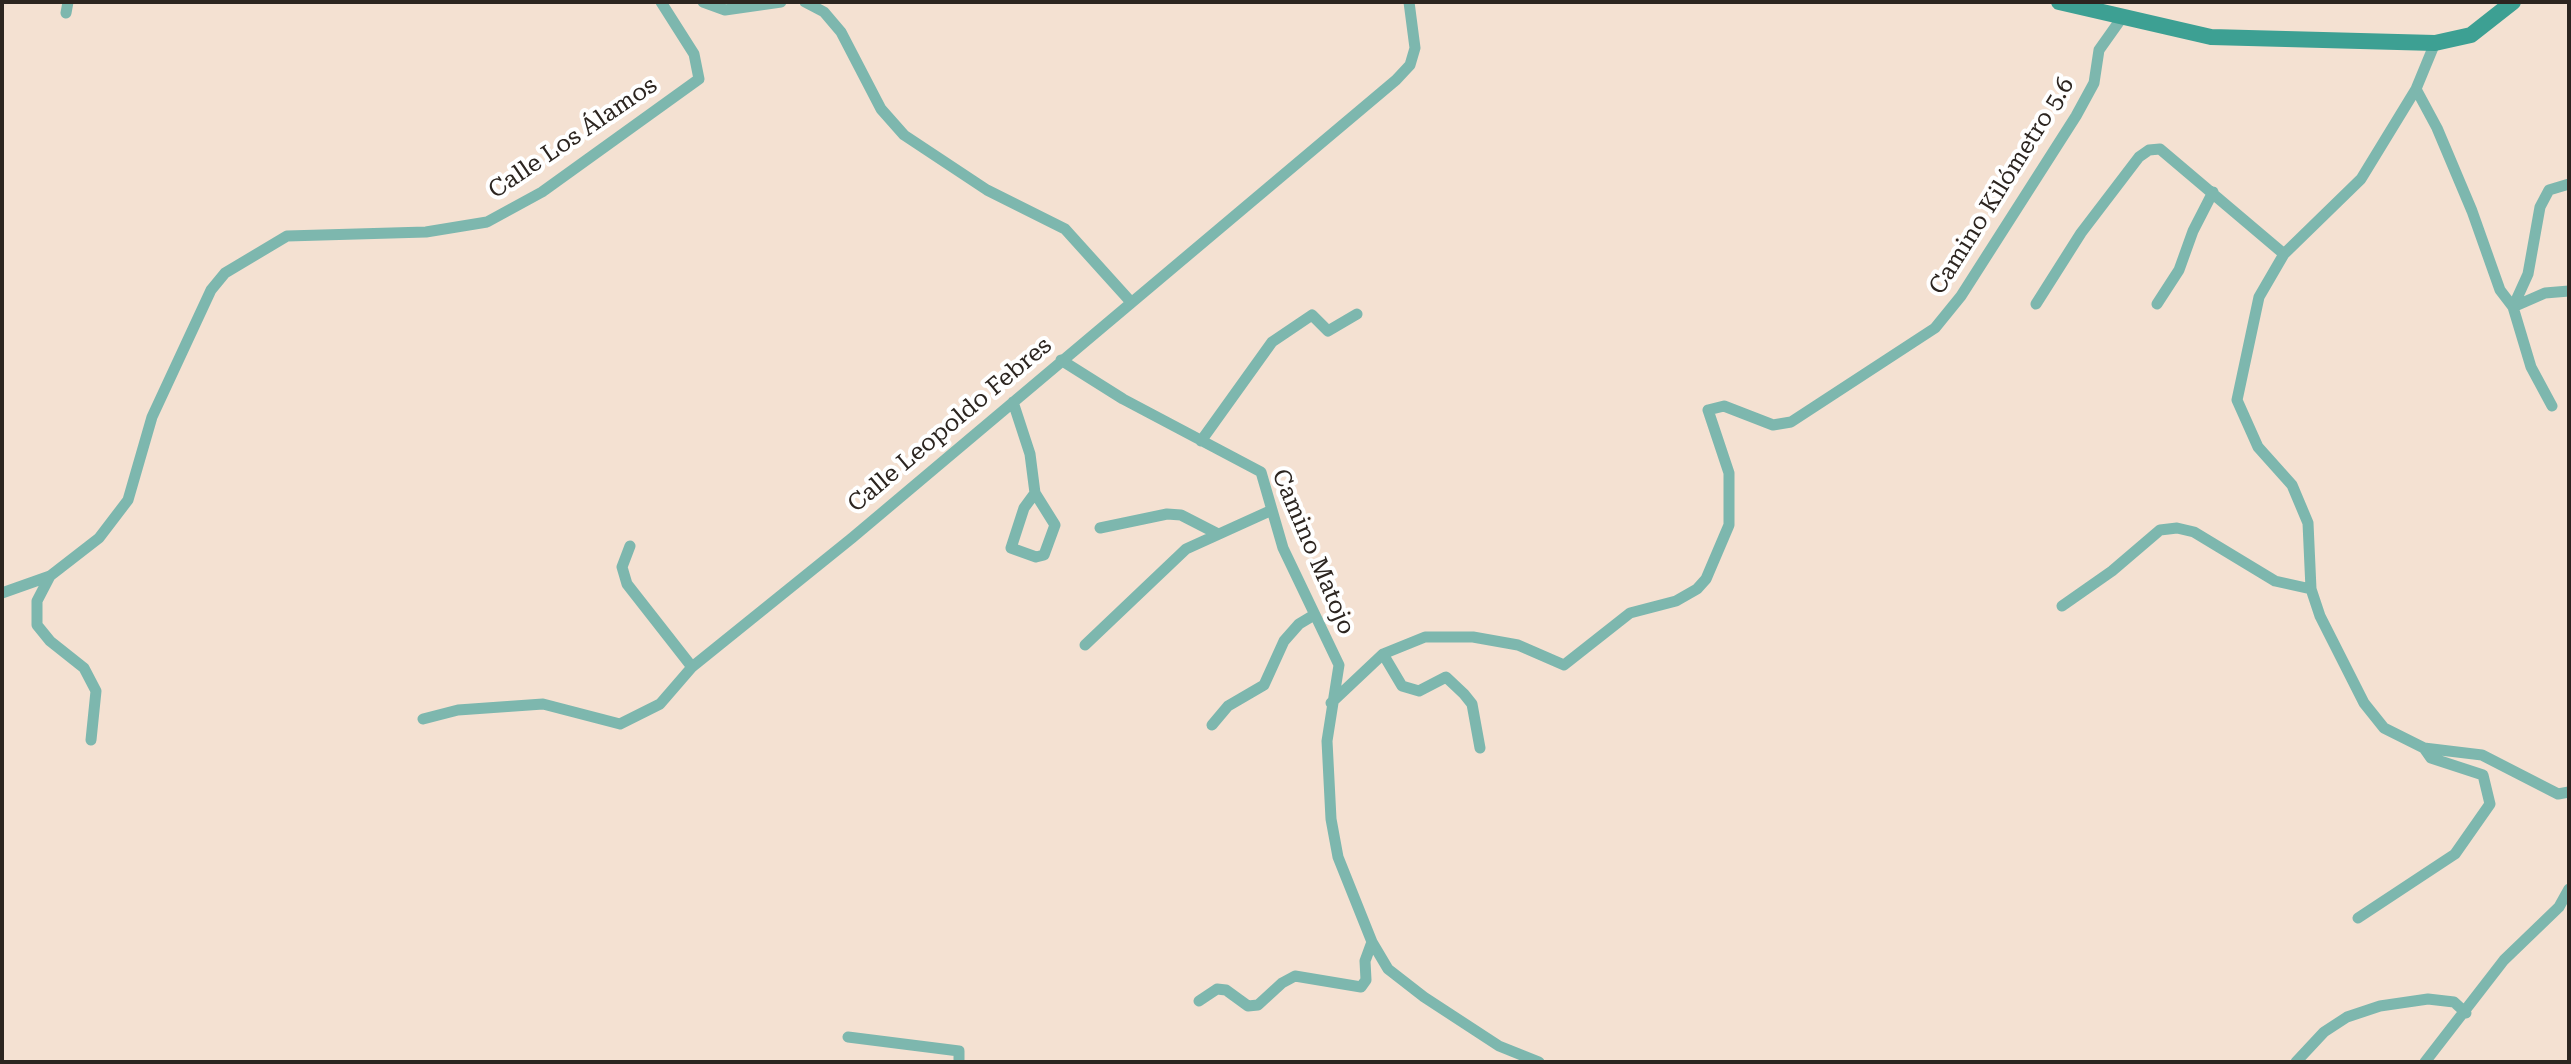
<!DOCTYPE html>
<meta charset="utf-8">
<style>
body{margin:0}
#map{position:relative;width:2571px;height:1064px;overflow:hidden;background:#f4e1d2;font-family:"Roboto Serif",serif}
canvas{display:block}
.frame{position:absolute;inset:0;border:4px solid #2c2520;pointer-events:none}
</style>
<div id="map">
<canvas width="2571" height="1064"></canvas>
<div class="frame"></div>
</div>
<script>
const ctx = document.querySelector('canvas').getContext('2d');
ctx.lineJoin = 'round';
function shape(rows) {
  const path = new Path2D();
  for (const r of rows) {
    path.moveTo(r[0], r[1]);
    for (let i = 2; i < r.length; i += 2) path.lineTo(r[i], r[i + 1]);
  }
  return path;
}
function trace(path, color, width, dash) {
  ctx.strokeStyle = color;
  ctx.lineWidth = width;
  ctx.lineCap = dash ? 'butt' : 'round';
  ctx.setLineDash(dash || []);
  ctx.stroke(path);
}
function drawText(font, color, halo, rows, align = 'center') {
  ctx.font = font + ' "Roboto Serif",serif';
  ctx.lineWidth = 8;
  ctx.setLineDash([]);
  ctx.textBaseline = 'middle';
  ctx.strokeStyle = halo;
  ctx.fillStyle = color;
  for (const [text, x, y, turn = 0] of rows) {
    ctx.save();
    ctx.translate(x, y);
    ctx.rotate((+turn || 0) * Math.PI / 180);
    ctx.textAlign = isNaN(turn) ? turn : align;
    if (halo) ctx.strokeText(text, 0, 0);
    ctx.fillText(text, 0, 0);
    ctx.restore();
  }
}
const street = shape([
 [703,2,725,10,781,2],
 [805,2,824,12,841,32,881,109,904,135,987,190,1065,229,1130,301],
 [66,13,68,2],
 [2435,43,2416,89,2361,179,2284,254,2259,297,2237,400,2258,447,2292,485,2308,523,2311,589,2320,616,2364,703,2384,728,2424,748,2482,755,2558,794,2569,792],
 [2416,89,2437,128,2472,211,2500,290,2513,307,2545,293,2569,291],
 [2036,304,2081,233,2139,157,2149,150,2160,149,2284,254],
 [2157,304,2179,270,2193,231,2213,192],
 [1061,360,1123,399,1261,472,1283,548,1339,665,1327,741,1331,819,1338,857,1372,942,1388,969,1424,997,1499,1046,1539,1062],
 [1013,402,1030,454,1035,493,1055,525,1044,555,1036,557,1011,548,1024,508,1035,493],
 [2552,406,2531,367,2513,307,2528,274,2540,207,2549,190,2569,184],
 [1201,441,1272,342,1312,315,1328,331,1357,314],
 [1100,528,1167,514,1181,515,1218,534],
 [630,546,622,567,627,584,692,667],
 [50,576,37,601,37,625,50,641,84,668,96,691,91,740],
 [2,593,50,576,99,538,128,500,152,417,211,290,225,273,287,236,426,232,487,222,542,192,699,79,694,54,661,2],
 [2062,606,2112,571,2160,530,2177,528,2194,532,2275,581,2311,589],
 [1085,645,1186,549,1272,510],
 [1383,654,1402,686,1419,691,1446,677,1464,694,1472,704,1480,748],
 [1331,703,1383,654,1425,637,1473,637,1518,645,1564,665,1630,613,1676,601,1697,589,1706,579,1729,525,1729,473,1708,410,1724,406,1773,425,1791,422,1935,328,1961,296,2076,116,2094,83,2099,50,2121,19],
 [423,719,458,710,543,704,620,724,660,704,692,667,852,538,1396,80,1410,65,1415,48,1409,2],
 [1212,725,1228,706,1264,685,1284,641,1299,624,1314,615],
 [2358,918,2455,854,2490,804,2483,775,2431,758,2424,748],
 [1199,1001,1217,989,1226,990,1248,1006,1258,1005,1282,983,1295,976,1361,987,1366,980,1365,961,1372,942],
 [848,1037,959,1051,959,1062],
 [2296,1062,2324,1032,2347,1017,2380,1006,2428,999,2454,1002,2466,1013],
 [2425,1062,2504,960,2559,907,2569,889]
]);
const secondary = shape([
 [2059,2,2211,37,2435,43,2471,35,2513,2]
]);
const streetNames = [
 ["Calle Los Álamos",573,138,-34],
 ["Camino Kilómetro 5.6",2002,186,-58],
 ["Calle Leopoldo Febres",950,425,-40],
 ["Camino Matojo",1313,552,67]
];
trace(street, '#7db7ae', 11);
trace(secondary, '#3da093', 16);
drawText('24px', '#2c2520', '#fff', streetNames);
</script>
